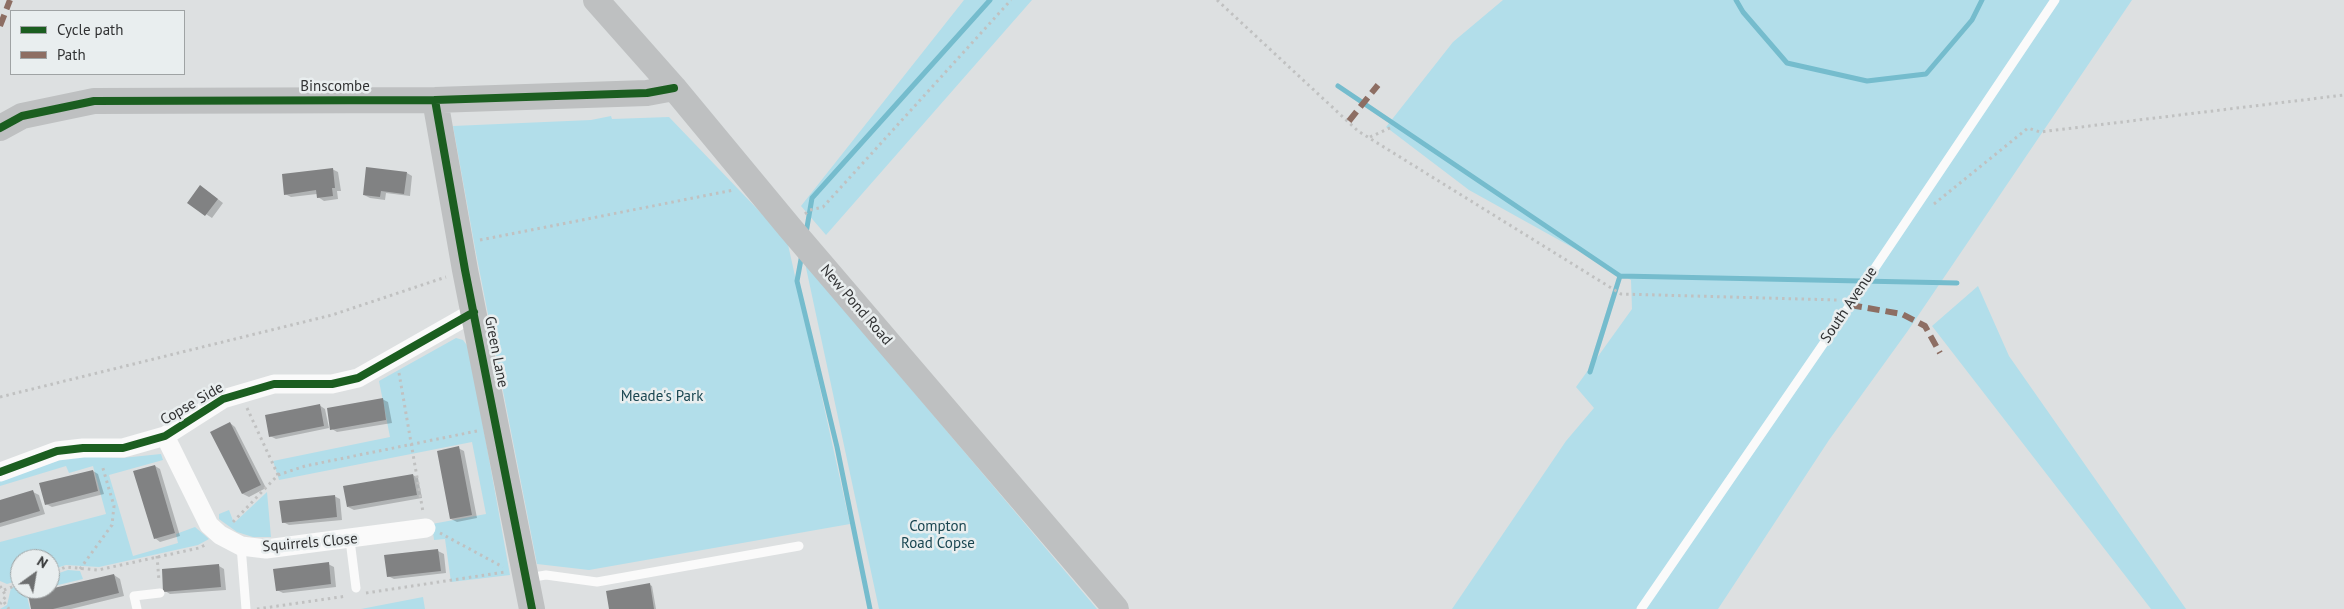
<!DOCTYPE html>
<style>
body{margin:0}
#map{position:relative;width:2344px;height:609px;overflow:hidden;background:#dde0e1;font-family:"PT Sans",sans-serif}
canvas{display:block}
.legend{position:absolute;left:10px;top:10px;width:175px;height:65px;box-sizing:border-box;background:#e9eeef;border:1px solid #9fa3a4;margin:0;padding:6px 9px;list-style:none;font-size:15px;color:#313233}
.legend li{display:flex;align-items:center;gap:10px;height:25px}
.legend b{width:25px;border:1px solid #9fa3a4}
.north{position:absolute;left:10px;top:549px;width:50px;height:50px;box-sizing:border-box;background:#e9eeef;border:1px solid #9fa3a4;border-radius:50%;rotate:32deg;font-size:14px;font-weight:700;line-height:20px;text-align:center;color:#313233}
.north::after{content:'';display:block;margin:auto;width:18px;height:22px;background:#6d6f70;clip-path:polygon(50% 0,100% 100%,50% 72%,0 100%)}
</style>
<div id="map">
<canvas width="2344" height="609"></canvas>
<ul class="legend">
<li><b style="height:6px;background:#1b5e20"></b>Cycle path</li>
<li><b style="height:6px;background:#8d6e63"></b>Path</li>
</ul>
<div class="north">N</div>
</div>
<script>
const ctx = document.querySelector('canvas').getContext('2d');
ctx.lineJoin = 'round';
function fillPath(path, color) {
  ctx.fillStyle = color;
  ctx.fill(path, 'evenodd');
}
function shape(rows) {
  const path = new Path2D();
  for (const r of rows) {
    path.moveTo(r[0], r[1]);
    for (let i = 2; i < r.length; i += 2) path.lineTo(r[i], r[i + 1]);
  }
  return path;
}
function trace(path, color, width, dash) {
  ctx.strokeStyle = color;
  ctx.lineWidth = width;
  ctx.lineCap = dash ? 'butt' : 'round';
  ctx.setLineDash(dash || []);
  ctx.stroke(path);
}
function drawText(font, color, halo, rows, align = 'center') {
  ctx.font = font + ' "PT Sans",sans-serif';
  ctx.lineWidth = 5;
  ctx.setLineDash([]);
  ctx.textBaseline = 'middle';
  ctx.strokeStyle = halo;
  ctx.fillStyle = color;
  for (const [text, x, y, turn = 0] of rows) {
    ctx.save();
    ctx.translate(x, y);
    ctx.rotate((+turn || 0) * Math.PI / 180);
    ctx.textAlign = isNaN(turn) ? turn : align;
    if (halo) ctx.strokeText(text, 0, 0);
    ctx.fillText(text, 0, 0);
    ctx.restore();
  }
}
const green = shape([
 [964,0,1032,0,826,235,801,206],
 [1503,0,2132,0,1907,332,1829,440,1718,609,1452,609,1566,441,1594,408,1576,387,1632,309,1631,280,1469,190,1386,127,1453,42],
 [611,116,612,119,669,117,787,240,850,524,589,570,537,564,475,248,453,126,591,120],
 [805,263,1097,609,879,609],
 [1978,286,2009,356,2186,609,2151,609,1932,326],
 [456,338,463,340,469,348,510,575,451,582,445,539,434,540,432,524,486,514,472,442,279,480,273,461,390,437,379,381],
 [161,454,163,460,109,475,133,556,178,543,176,534,195,527,209,539,198,545,99,567,66,565,50,570,50,559,20,559,20,580,7,584,0,581,0,542,106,514,93,466,69,473,66,466,0,486,0,480,72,456,122,458],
 [267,492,271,537,253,537,237,532,219,519,219,514,229,510,234,523],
 [68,570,80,571,83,579,50,587,50,576],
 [20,585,20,589,41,589,26,592,30,609,0,609,7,605,11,588],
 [423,597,425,609,361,609]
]);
const shadow = shape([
 [332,169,338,172,341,191,337,191,338,199,324,201,318,197,317,194,291,197,285,194],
 [407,173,412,176,410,196,386,193,385,200,370,198,364,195],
 [206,190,223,203,212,218,189,203],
 [382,399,388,402,392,423,337,432,332,429],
 [319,405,325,409,329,428,276,439,270,436],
 [230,423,235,427,266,488,249,497,243,494],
 [458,448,464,451,477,518,457,522,451,519],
 [155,466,160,469,180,536,160,542,155,538],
 [93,471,98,474,104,494,52,507,46,504],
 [413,475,418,478,422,498,354,510,348,507],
 [33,492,39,495,45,514,0,527,0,501],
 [334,496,340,499,342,520,289,525,283,522],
 [438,551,444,554,446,573,394,579,388,576],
 [328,564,334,567,336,587,283,593,277,590],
 [219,566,224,569,226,590,170,594,165,591],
 [114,575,120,579,124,596,71,609,33,609],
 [650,585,652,586,656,609,610,609]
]);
const stream = shape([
 [1736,0,1743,12,1787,63,1867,81,1926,74,1972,20,1982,0],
 [1338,86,1620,276,1957,283],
 [806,233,812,198,990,0],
 [802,254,797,281,837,447,870,609],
 [1590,372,1620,276]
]);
const building = shape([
 [366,167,407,172,404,194,381,191,380,197,363,195],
 [333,168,335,188,332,188,333,196,317,198,316,190,284,195,282,174],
 [200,185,218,199,205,216,187,203],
 [383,398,386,420,330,430,327,408],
 [320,404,324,426,269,437,265,415],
 [230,422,261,485,242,494,210,432],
 [459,446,472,515,450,519,437,451],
 [155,465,175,533,154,539,133,471],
 [93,470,98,491,45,505,39,483],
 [413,474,417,495,347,507,343,486],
 [33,490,40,511,0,523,0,500],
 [335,495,337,517,282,523,279,501],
 [438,549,441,571,387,577,384,555],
 [329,562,331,584,276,591,273,569],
 [219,564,221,587,163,592,162,569],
 [114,574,119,593,53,609,31,609,28,594],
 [650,583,654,609,609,609,606,591]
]);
const path = shape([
 [1217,0,1358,131,1621,294,1838,300],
 [1370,137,1392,127],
 [1934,204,2028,128,2040,132,2344,95],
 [805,214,810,210,823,207,1011,0],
 [480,240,734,190],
 [399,373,423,512],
 [0,397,332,315,446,277],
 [247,408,278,475],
 [233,522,278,475,305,466,477,431],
 [440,533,503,567],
 [157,556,159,581],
 [80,569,112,525,114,506,102,465],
 [50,573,66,567,98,570,199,548,205,545],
 [0,586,6,596,0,604],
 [4,590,20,584],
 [366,593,505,572],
 [4,602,9,609],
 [257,609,347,596]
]);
const lane = shape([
 [350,540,356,588],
 [241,546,246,609],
 [527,578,546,575,597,582,799,546],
 [137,609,134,596,160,593],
 [1641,609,1850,305,2055,0]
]);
const street = shape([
 [165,436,209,525,220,535,241,546,266,549,426,528],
 [0,472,57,451,83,448,123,448,165,436,223,399,274,384,332,384,358,378,474,312]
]);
const secondary = shape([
 [596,0,674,88,790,228,1116,609],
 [435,100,465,270,532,609],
 [0,128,22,116,94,101,435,100,647,93,674,88]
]);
const quiet = shape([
 [0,26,10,0],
 [1349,121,1378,85],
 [1850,305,1902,314,1925,326,1940,353]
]);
const cycleway = shape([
 [435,100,465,270,532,609],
 [0,128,22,116,94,101,435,100,647,93,674,88],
 [0,472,57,451,83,448,123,448,165,436,223,399,274,384,332,384,358,378,474,312]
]);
const streetNames = [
 ["Binscombe",335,87],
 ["New Pond Road",856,305,49],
 ["South Avenue",1849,305,-56],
 ["Green Lane",496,352,79],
 ["Copse Side",192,404,-30],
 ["Squirrels Close",310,543,-5]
];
const parkNames = [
 ["Meade's Park",662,397],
 ["Compton",938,527],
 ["Road Copse",938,544]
];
fillPath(green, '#b2deea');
fillPath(shadow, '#0003');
trace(stream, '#75bccd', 5);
fillPath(building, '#818283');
trace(path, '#c0c1c1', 3, [2.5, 4]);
trace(lane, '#fafafa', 9);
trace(street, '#fafafa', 19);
trace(secondary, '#bec0c1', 26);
trace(quiet, '#8d6e63', 6, [12, 6]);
trace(cycleway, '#1b5e20', 8);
drawText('15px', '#313233', '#e9eeef', streetNames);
drawText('15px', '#1a4651', '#e9eeef', parkNames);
</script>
